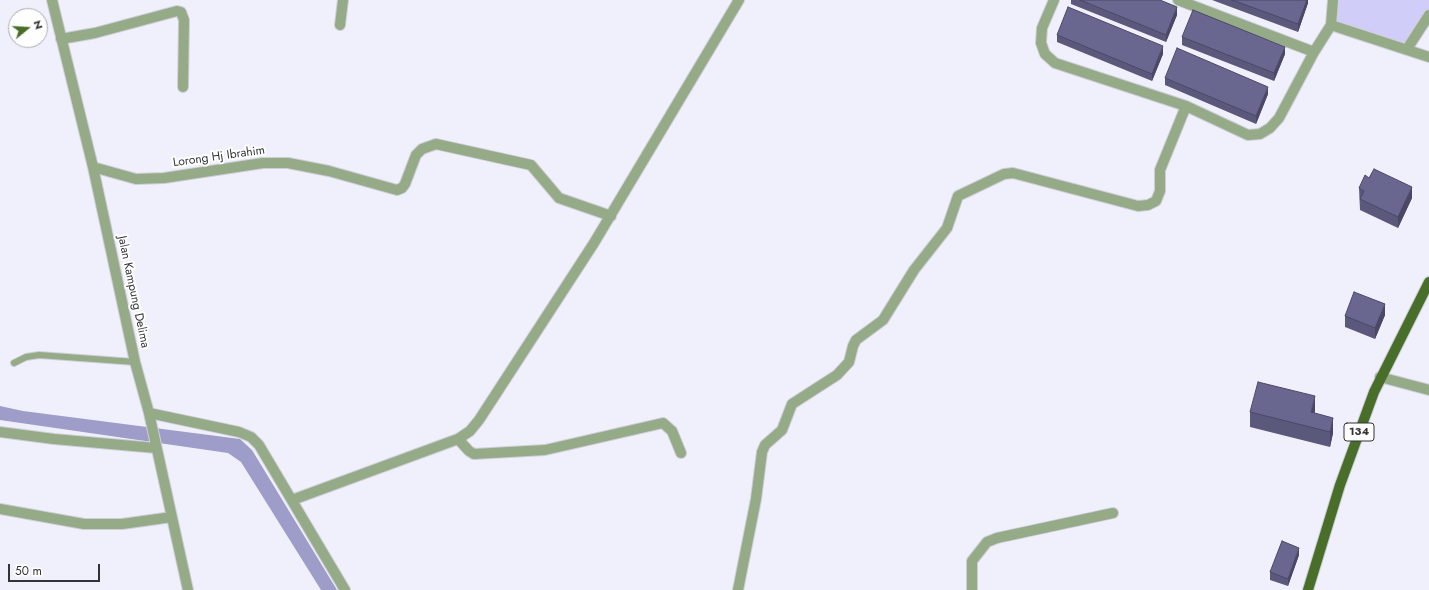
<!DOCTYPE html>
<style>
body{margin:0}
#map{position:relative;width:1429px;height:590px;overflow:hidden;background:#f0f0fc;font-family:Jost,sans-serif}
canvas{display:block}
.north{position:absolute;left:8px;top:8px;width:40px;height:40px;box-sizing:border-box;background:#fefefe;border:1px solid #acacae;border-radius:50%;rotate:72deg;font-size:11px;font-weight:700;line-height:16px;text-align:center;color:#323237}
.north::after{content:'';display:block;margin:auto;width:14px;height:18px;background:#486e28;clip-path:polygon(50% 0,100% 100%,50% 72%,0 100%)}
.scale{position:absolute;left:8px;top:564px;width:92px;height:18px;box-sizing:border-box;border:2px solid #323237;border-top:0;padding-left:5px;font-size:12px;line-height:14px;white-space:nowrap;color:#323237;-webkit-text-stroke:3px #fefefe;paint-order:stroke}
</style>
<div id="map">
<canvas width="1429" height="590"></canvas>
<div class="north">N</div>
<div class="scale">50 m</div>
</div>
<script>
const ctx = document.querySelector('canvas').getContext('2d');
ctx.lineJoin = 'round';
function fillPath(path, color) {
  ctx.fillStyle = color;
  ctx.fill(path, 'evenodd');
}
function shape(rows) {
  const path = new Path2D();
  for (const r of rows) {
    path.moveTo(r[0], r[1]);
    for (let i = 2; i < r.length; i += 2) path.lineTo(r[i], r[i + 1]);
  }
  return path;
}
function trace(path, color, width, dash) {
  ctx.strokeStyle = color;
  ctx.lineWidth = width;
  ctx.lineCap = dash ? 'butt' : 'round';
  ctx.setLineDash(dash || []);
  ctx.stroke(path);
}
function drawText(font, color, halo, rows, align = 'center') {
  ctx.font = font + ' Jost,sans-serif';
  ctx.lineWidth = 4;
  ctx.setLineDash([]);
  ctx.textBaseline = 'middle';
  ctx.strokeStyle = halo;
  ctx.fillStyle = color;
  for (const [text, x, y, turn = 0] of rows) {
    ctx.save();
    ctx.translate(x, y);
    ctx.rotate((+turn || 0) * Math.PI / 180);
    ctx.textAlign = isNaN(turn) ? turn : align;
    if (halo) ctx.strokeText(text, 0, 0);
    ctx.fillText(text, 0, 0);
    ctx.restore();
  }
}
const green = shape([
 [1333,0,1429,0,1429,15,1407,49,1331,26]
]);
const water = shape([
 [0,406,23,411,240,439,252,450,337,590,321,590,241,462,228,453,0,420]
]);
const lane = shape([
 [14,363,26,357,39,355,135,362]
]);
const street = shape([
 [52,0,93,167,135,362,149,413,188,590],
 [1054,0,1042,28,1041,43,1045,54,1055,63,1186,106,1248,135,1260,134,1270,128,1279,118,1314,52,1331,25,1333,0],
 [1178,0,1314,52],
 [340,25,343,0],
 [1331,25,1429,57],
 [61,39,95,33,177,11,181,12,184,20,183,87],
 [1407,49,1429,15],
 [93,167,136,179,164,178,263,163,288,163,329,171,397,190,402,188,405,184,416,155,422,149,436,144,531,165,559,198,611,216],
 [1380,377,1429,390],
 [149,413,239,432,251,437,259,445,345,590],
 [0,432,54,439,156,448],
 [458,439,469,451,474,454,545,450,663,423,672,431,681,453],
 [292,500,458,439,470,431,479,420,594,243,739,0],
 [0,509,84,524,122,524,172,517],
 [738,590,756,499,762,452,765,445,782,430,792,404,837,375,849,362,853,346,856,340,883,320,914,270,947,228,958,196,1004,174,1013,173,1138,206,1148,205,1156,201,1160,191,1160,170,1186,106],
 [972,590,972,561,987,542,997,538,1113,513]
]);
const primary = shape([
 [1308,590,1340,485,1374,392,1429,282]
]);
const wall = shape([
 [1071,0,1160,0,1177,15,1166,42,1071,4],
 [1212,0,1308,0,1308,3,1298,32],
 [1057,35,1163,54,1152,81,1057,42],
 [1182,37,1285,54,1274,81,1182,45],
 [1165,78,1268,94,1256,124,1165,85],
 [1359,188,1412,198,1398,228,1360,210],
 [1385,315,1375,339,1345,327,1345,316],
 [1315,411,1314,413,1333,433,1330,447,1250,427,1250,412],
 [1299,555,1288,586,1270,580,1270,572]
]);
const shadedWall = shape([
 [1307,0,1308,0,1308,3,1298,32,1298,24],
 [1177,7,1177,15,1166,42,1166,35],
 [1163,46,1163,54,1152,81,1152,74],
 [1285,47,1285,54,1274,81,1274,73],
 [1268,87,1268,94,1256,124,1256,116],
 [1412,187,1412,198,1398,228,1398,217],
 [1385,304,1385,315,1375,339,1375,328],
 [1315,396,1315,411,1311,427,1311,412],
 [1333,418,1333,433,1330,447,1330,432],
 [1299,548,1299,555,1288,586,1288,579]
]);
const building = shape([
 [1080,0,1160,0,1177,7,1166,35,1080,0],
 [1232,0,1307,0,1298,24,1232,0],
 [1068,7,1163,46,1152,74,1057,35,1068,7],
 [1193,10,1285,47,1274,73,1182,37,1193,10],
 [1177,48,1268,87,1256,116,1165,78,1177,48],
 [1374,169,1412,187,1398,217,1360,199,1364,191,1359,188,1365,175,1369,178,1374,169],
 [1354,292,1385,304,1375,328,1345,316,1354,292],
 [1258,382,1315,396,1311,412,1333,418,1330,432,1250,412,1258,382],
 [1282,541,1299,548,1288,579,1270,572,1282,541]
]);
const shields = [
 [1359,432,30]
];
const shieldNames = [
 ["134",1359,432]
];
const streetNames = [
 ["Lorong Hj Ibrahim",219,157,-8],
 ["Jalan Kampung Delima",133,292,78]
];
fillPath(green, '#d0cef9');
fillPath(water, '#9e9cc9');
trace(lane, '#ceced9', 8);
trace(street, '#ceced9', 12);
trace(primary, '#ceced9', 12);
trace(lane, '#95aa86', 6);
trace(street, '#95aa86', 10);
trace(primary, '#496e2a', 10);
fillPath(wall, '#5a597c');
fillPath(shadedWall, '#4a4865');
fillPath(building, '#696790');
trace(building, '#4a4865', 1);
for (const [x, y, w] of shields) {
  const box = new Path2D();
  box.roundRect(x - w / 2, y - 9, w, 18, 3);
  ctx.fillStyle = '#fefefe';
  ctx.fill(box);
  trace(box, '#323237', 1);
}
drawText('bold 11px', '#323237', null, shieldNames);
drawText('12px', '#323237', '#fefefe', streetNames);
</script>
